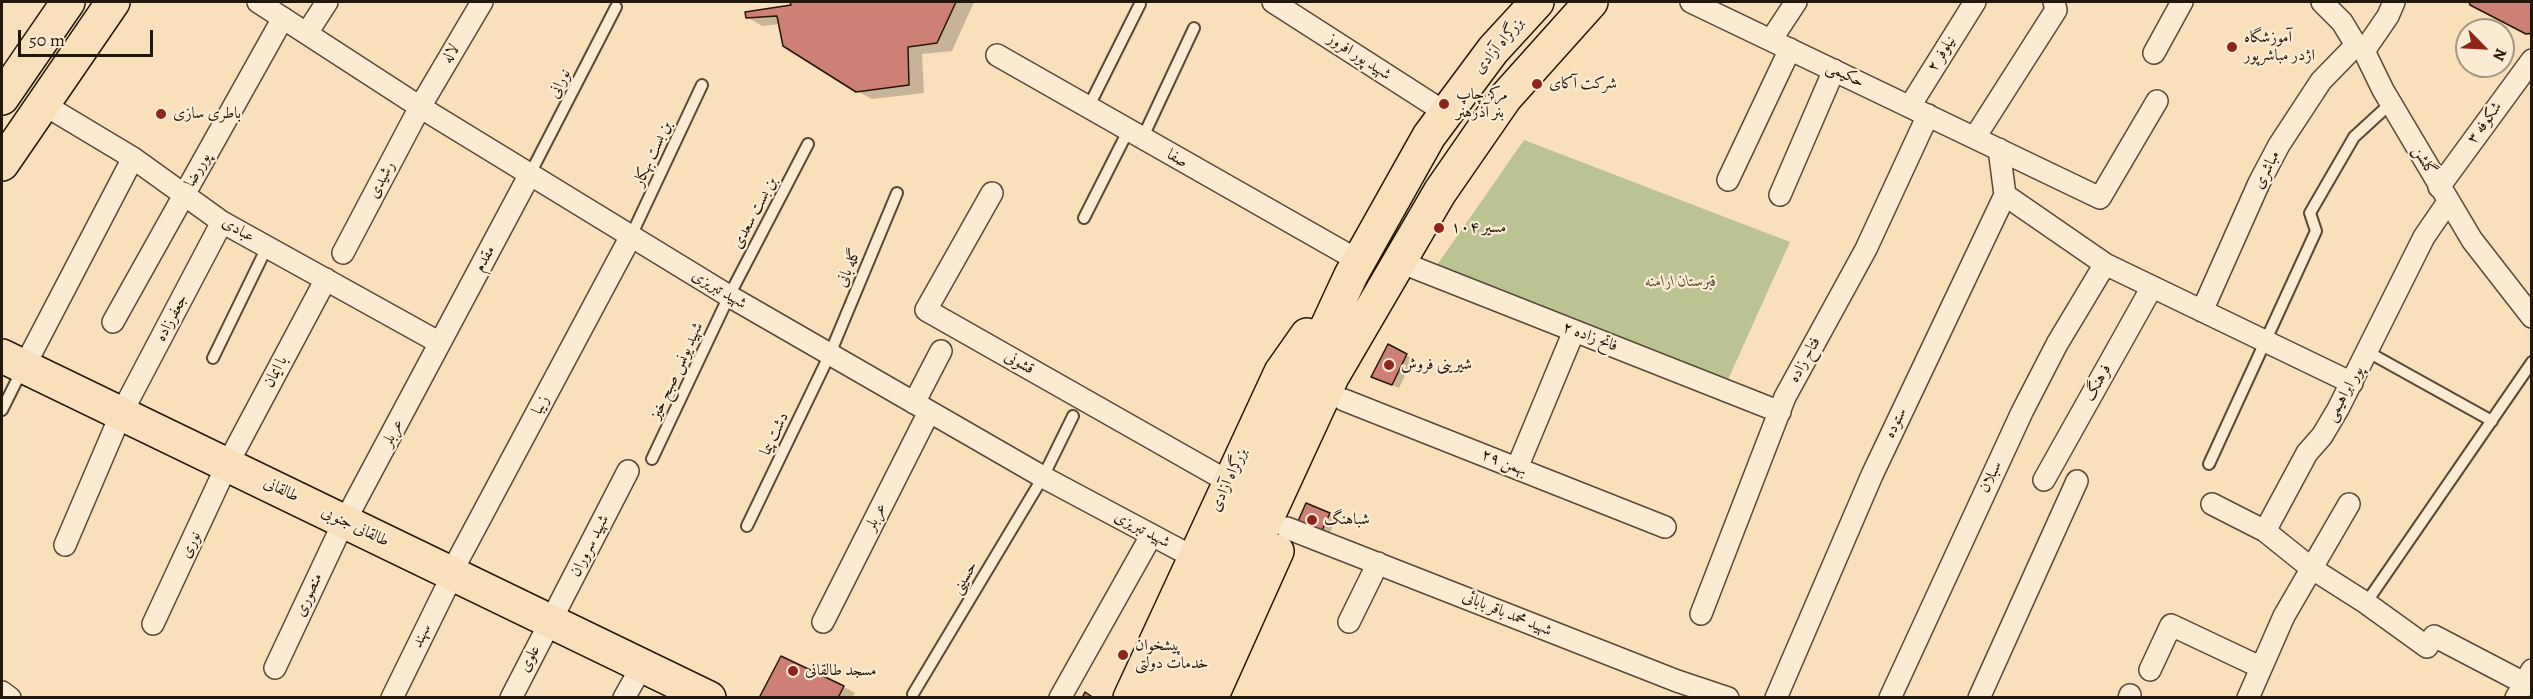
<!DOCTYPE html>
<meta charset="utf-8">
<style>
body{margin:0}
#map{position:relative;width:2533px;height:699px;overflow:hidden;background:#f9e0bb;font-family:Alegreya,serif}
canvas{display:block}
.frame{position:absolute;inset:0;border:3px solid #221708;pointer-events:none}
.north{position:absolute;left:2455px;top:18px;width:60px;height:60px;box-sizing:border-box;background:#fbebd3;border:2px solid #a49682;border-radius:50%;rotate:114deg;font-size:16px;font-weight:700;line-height:24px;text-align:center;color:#221708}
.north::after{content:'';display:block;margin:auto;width:21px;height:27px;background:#8f2418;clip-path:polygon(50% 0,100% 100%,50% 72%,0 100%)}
.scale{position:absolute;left:18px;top:30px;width:135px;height:27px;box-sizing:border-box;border:3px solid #221708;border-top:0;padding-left:8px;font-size:18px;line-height:21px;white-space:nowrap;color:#221708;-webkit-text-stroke:4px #fbebd3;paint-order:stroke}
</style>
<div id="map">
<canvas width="2533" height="699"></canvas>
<div class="frame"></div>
<div class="north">N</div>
<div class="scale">50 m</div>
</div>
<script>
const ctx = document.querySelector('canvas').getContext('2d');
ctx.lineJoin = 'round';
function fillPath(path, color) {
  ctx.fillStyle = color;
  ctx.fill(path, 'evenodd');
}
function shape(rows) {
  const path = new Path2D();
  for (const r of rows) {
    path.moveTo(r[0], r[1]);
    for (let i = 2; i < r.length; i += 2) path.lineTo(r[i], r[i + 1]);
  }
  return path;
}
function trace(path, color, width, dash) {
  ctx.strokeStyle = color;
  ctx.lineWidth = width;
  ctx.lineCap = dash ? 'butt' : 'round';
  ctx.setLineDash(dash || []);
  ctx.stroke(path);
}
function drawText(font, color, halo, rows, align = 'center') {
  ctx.font = font + ' Alegreya,Amiri,serif';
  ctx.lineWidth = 4.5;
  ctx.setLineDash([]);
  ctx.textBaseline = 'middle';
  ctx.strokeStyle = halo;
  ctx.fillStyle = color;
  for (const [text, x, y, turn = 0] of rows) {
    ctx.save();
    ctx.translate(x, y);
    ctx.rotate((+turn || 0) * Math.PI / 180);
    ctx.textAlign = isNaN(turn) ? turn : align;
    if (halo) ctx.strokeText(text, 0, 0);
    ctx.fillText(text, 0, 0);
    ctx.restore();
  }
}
const green = shape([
 [1524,140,1790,242,1726,384,1437,265]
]);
const shadow = shape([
 [792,2,974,2,952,51,922,54,924,93,872,99,857,91,780,24,762,26,747,17,792,7],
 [2470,2,2532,2,2532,37,2487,13],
 [1406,355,1413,359,1399,388,1373,376],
 [1329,515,1336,519,1327,540,1304,531],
 [782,658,844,687,855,693,852,698,761,698]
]);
const building = shape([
 [790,2,956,2,937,43,908,47,909,85,856,92,783,46,777,16,746,18,745,12,791,5,790,2],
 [2469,2,2532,2,2532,33,2526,34,2470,5,2469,2],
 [1388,344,1407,354,1392,385,1371,377,1388,344],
 [1306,503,1330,513,1319,537,1295,528,1306,503],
 [781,656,844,686,838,698,759,698,781,656],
 [1085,692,1094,698,1082,698,1085,692]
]);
const lane = shape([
 [1088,108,1140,4],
 [1142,139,1194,28],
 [530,174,616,7],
 [1084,218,1128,131],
 [631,236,702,85],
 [2368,352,2492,421],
 [213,358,267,247],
 [2,410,22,370],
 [652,459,729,296,808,144],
 [2209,464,2316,231,2310,213,2354,137,2391,103],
 [747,526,829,356,897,193],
 [2366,603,2532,362],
 [913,694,1043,477,1073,416]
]);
const street = shape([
 [258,2,420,107,729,296,1043,477,1193,557],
 [1273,2,1446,113],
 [1691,2,2100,198,2157,101],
 [2322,2,2342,22,2356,45,2364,51,2383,90,2472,240,2532,317],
 [307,33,327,2],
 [1771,40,1796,2],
 [2364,51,2388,16,2394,2],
 [2154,53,2182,2],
 [997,55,1359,261],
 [43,104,133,158,222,222,440,343],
 [1910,106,1975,2],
 [1975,137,2056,10,2054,2],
 [1728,180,1790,49],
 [2439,187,2532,60],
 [992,193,926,310,1229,482],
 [1780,195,1834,70],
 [2005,195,2105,264,2352,383],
 [343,253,420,107,482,2],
 [1400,262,1780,412],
 [2202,311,2259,183,2279,145,2321,81,2356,45],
 [113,322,283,18],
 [24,367,133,158],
 [1344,400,1665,527],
 [914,403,941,351],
 [1517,468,1574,331],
 [2044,480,2152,287],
 [2212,504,2265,531,2311,568,2366,603,2427,647,2434,636,2524,683],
 [1287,528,1677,681,1728,698],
 [2265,531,2307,453,2322,436,2338,409,2424,237,2448,202],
 [65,545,121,414,222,222],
 [1701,614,1785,397,1866,249,1928,115],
 [823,622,929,412],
 [1349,622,1378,563],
 [153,624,227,465,326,279],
 [275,668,338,534,530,174],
 [2150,670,2171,625,2260,667],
 [2,692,10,698],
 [392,698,447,586,451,573,631,236],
 [511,698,628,471],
 [624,698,642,666],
 [1060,698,1151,536],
 [1776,698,1872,475,2005,195,1999,149],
 [1890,698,2022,412,2057,344,2105,264],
 [1979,698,2077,481],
 [2129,698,2130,695],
 [2248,698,2284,616,2349,504],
 [2516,698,2532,670]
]);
const primary = shape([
 [2,356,709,698]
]);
const highway = shape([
 [2,98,68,2],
 [2,164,113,2],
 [1130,698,1281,372,1307,335],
 [1155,698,1351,275,1429,136,1493,50,1537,2],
 [1184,698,1332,377,1440,192,1505,98,1591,2],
 [1211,698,1277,551]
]);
const markers = [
 [2232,47,6,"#8f2418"],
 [1537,84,6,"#8f2418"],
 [1444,104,6,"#8f2418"],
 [161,114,6,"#8f2418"],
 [1439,228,6,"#8f2418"],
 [1389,365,6,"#8f2418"],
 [1312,520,6,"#8f2418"],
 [1123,655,6,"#8f2418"],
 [793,671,6,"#8f2418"]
];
const poiNames = [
 ["آموزشگاه",2244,38],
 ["اژدر مباشرپور",2244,56],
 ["شرکت آکای",1549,84],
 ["مرکز چاپ",1456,95],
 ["بنر آذرهنر",1456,113],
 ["باطری سازی",173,114],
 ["مسیر ۱۰۴",1451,228],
 ["شیرینی فروش",1401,365],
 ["شباهنگ",1324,520],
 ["پیشخوان",1135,646],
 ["خدمات دولتی",1135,664],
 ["مسجد طالقانی",805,671]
];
const streetNames = [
 ["بزرگراه آزادی",1499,46,-50],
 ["لاله",451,54,-59],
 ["نیلوفر ۲",1942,54,-58],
 ["شهید پور افروز",1359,57,33],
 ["حکیمی",1845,75,25],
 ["نورانی",560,84,-63],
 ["شکوفه ۳",2485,123,-54],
 ["بن بست بهکار",653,154,-65],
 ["صفا",1177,159,30],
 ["گلشن",2424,161,59],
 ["پوررضا",198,170,-61],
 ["مباشری",2267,170,-63],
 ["رشیدی",382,180,-62],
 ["بن بست سعدی",755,213,-62],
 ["عبادی",238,230,31],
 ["مقدم",485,259,-62],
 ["گله بانی",849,268,-67],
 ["شهید تبریزی",719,290,31],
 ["جعفرزاده",172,318,-62],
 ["فاتح زاده ۲",1590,337,21],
 ["فتاح زاده",1805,360,-61],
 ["قشونی",1019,363,30],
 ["شهید یونس صبح خیز",677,371,-65],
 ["با ایمان",276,372,-62],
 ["فرهنگ",2098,383,-61],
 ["پور ابراهیمی",2345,394,-61],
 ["زیبا",541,405,-62],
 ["ستوده",1896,423,-64],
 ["عربلر",393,433,-62],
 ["دشت پیما",775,434,-64],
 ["۲۹ بهمن",1504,463,22],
 ["سبلان",1991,477,-64],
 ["بزرگراه آزادی",1229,480,-65],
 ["طالقانی",281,490,26],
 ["عربلر",876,517,-63],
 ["طالقانی جنوبی",355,527,26],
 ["شهید تبریزی",1142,530,28],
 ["نوری",191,545,-64],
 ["شهید سروران",590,546,-63],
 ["حسینی",965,578,-59],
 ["منصوری",309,595,-65],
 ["شهید محمد باقر بابائی",1507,614,22],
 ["سهند",422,636,-64],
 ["علوی",530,659,-63]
];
const parkNames = [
 ["قبرستان ارامنه",1681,282]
];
fillPath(green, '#bbc392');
fillPath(shadow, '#0003');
fillPath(building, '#cf8074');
trace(building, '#221708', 1.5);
trace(lane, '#584935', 14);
trace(street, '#584935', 24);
trace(primary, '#221708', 36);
trace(highway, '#221708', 36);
trace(lane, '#fbebd3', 10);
trace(street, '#fbebd3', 21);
trace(primary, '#f9e0bb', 33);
trace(highway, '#f9e0bb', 33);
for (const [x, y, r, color] of markers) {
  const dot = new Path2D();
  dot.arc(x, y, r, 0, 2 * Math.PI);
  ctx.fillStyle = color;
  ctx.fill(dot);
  trace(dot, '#fbebd3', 2);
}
drawText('16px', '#221708', '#fbebd3', poiNames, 'left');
drawText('16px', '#221708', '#fbebd3', streetNames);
drawText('italic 16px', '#585338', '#fbebd3', parkNames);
</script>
